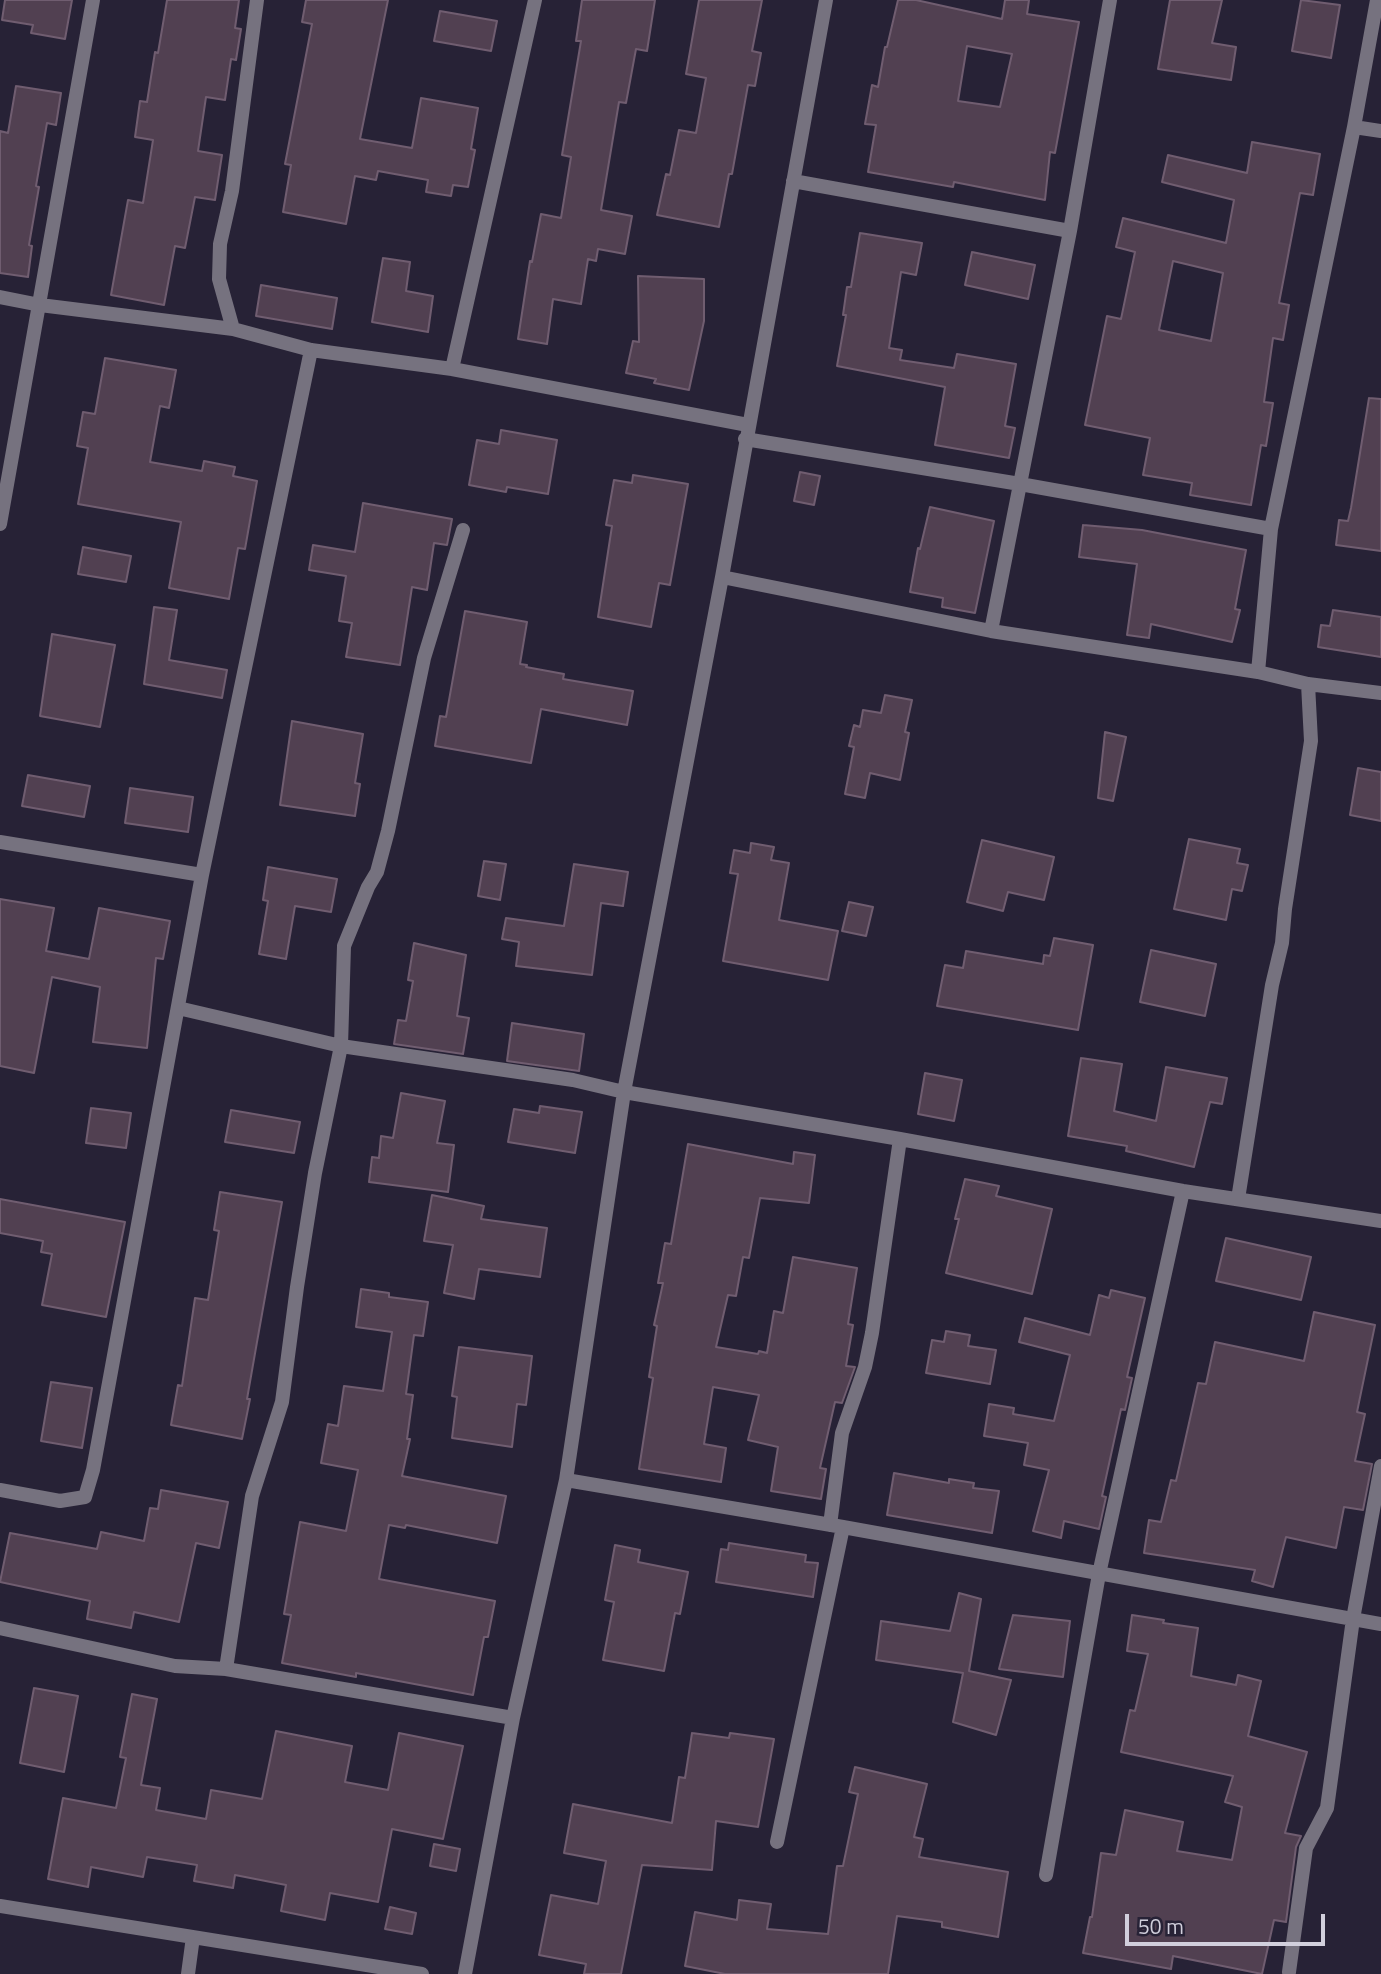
<!DOCTYPE html>
<style>
body{margin:0}
#map{position:relative;width:1381px;height:1974px;overflow:hidden;background:#272236;font-family:"Titillium Web",sans-serif}
canvas{display:block}
.scale{position:absolute;left:1125px;top:1914px;width:200px;height:32px;box-sizing:border-box;border:4px solid #d1cfdc;border-top:0;padding-left:9px;font-size:21px;line-height:24px;white-space:nowrap;color:#d1cfdc;-webkit-text-stroke:5px #272236;paint-order:stroke}
</style>
<div id="map">
<canvas width="1381" height="1974"></canvas>
<div class="scale">50 m</div>
</div>
<script>
const ctx = document.querySelector('canvas').getContext('2d');
ctx.lineJoin = 'round';
function fillPath(path, color) {
  ctx.fillStyle = color;
  ctx.fill(path, 'evenodd');
}
function shape(rows) {
  const path = new Path2D();
  for (const r of rows) {
    path.moveTo(r[0], r[1]);
    for (let i = 2; i < r.length; i += 2) path.lineTo(r[i], r[i + 1]);
  }
  return path;
}
function trace(path, color, width, dash) {
  ctx.strokeStyle = color;
  ctx.lineWidth = width;
  ctx.lineCap = dash ? 'butt' : 'round';
  ctx.setLineDash(dash || []);
  ctx.stroke(path);
}
const building = shape([
 [5,0,72,0,65,39,31,33,33,25,2,20,5,0],
 [167,0,239,0,235,28,241,29,236,60,231,59,225,100,206,97,198,151,222,155,215,200,195,197,185,248,175,246,164,305,111,295,128,200,143,203,153,140,135,137,140,101,147,102,155,52,158,53,167,0],
 [306,0,388,0,360,139,412,148,421,98,478,108,471,149,475,150,468,187,453,185,451,196,426,192,428,180,378,171,376,180,355,176,346,224,283,212,291,165,285,164,312,24,302,22,306,0],
 [582,0,655,0,647,51,636,49,626,103,619,102,601,210,632,216,625,254,598,249,596,261,588,259,581,304,553,299,547,344,518,339,530,261,532,262,541,214,561,218,571,157,562,155,581,41,576,41,582,0],
 [699,0,762,0,752,51,761,53,755,86,748,85,732,174,729,174,719,227,657,215,666,174,670,175,679,130,696,133,706,78,686,74,699,0],
 [898,0,916,0,1002,19,1005,0,1029,0,1027,14,1079,22,1055,153,1050,152,1045,200,954,182,953,187,868,172,876,125,865,124,872,85,878,87,885,47,887,47,898,0],
 [967,46,1012,54,1000,107,958,101,967,46],
 [1170,0,1222,0,1212,43,1236,47,1231,80,1158,69,1170,0],
 [1301,0,1340,5,1331,58,1292,51,1301,0],
 [440,11,497,21,491,51,434,41,440,11],
 [16,86,61,93,56,125,47,123,36,186,39,187,29,245,32,246,28,277,0,273,0,131,8,133,16,86],
 [1252,142,1320,154,1313,195,1300,193,1279,303,1289,305,1283,340,1273,338,1264,402,1273,403,1266,446,1261,445,1251,505,1190,495,1192,483,1143,475,1150,438,1085,425,1107,316,1121,319,1135,252,1116,247,1123,218,1226,243,1234,200,1162,182,1168,155,1247,173,1252,142],
 [1173,261,1223,273,1211,341,1159,330,1173,261],
 [860,233,922,243,916,275,901,272,889,348,902,350,900,360,954,368,957,354,1016,364,1005,426,1015,428,1009,458,935,445,945,387,837,366,846,315,843,315,847,287,851,287,860,233],
 [972,252,1035,265,1028,299,965,285,972,252],
 [383,258,410,262,406,291,433,296,428,332,372,322,383,258],
 [638,276,704,279,704,321,689,390,654,383,656,379,626,373,633,341,639,342,638,276],
 [261,285,337,298,332,329,256,316,261,285],
 [105,358,176,370,169,408,160,406,150,462,202,471,204,461,235,467,233,476,257,481,245,549,238,548,229,599,169,588,181,522,78,504,88,448,77,446,83,412,95,414,105,358],
 [1369,398,1381,399,1381,551,1336,545,1339,520,1348,521,1351,508,1369,398],
 [501,430,557,440,548,494,507,487,506,492,469,485,477,440,499,444,501,430],
 [800,472,820,476,814,505,794,501,800,472],
 [633,475,688,484,670,585,659,583,651,627,598,617,612,526,606,525,614,480,632,483,633,475],
 [363,503,452,519,447,545,434,543,427,590,412,587,400,665,346,657,352,623,339,621,346,576,309,570,313,545,355,552,363,503],
 [930,507,994,521,975,613,942,607,943,598,910,592,918,548,920,549,930,507],
 [1083,525,1142,530,1246,550,1235,609,1240,610,1232,642,1151,624,1149,638,1127,635,1137,564,1079,557,1083,525],
 [83,547,131,556,126,582,78,574,83,547],
 [154,607,177,610,169,660,227,670,222,698,144,684,154,607],
 [1333,610,1381,617,1381,657,1318,647,1321,625,1330,626,1333,610],
 [465,611,527,622,520,664,527,665,526,667,564,674,563,679,633,691,627,725,541,709,531,763,435,746,440,716,446,717,465,611],
 [52,634,115,645,100,727,40,716,52,634],
 [885,695,912,700,905,732,909,733,900,780,870,773,865,798,845,794,854,747,849,746,854,725,860,727,863,710,881,713,885,695],
 [292,721,363,734,355,783,360,784,355,816,280,805,292,721],
 [1105,732,1126,737,1113,801,1098,798,1105,732],
 [1358,768,1381,772,1381,821,1350,815,1358,768],
 [28,775,90,786,84,817,22,806,28,775],
 [130,788,193,797,188,832,125,823,130,788],
 [1189,839,1240,849,1237,863,1248,865,1242,891,1232,889,1226,920,1174,909,1189,839],
 [982,840,1054,857,1044,900,1008,892,1003,911,967,902,982,840],
 [751,843,774,847,771,860,789,863,779,920,838,931,828,980,723,961,738,874,730,873,734,850,750,853,751,843],
 [484,861,506,864,500,900,478,896,484,861],
 [574,864,628,872,623,906,601,903,592,975,516,966,519,942,502,939,506,918,564,926,574,864],
 [268,867,337,879,331,912,295,906,286,959,259,954,268,901,263,900,268,867],
 [0,899,54,908,46,951,89,959,99,908,170,921,163,959,156,958,147,1048,93,1042,100,987,52,977,34,1073,0,1066,0,899],
 [849,902,873,907,866,936,842,931,849,902],
 [1054,938,1093,945,1078,1030,937,1006,945,965,963,968,966,951,1043,964,1044,955,1050,956,1054,938],
 [414,943,466,955,457,1016,469,1018,463,1054,394,1044,398,1020,406,1021,413,981,408,980,414,943],
 [1151,950,1216,964,1205,1016,1140,1002,1151,950],
 [512,1023,584,1034,579,1071,507,1061,512,1023],
 [1081,1058,1122,1064,1114,1111,1156,1121,1166,1067,1227,1078,1222,1104,1210,1102,1194,1167,1126,1151,1127,1146,1068,1136,1081,1058],
 [925,1073,962,1080,954,1121,918,1114,925,1073],
 [401,1093,445,1101,437,1143,454,1145,448,1192,369,1182,372,1157,379,1158,381,1136,393,1138,401,1093],
 [540,1106,582,1112,575,1153,508,1142,514,1109,539,1113,540,1106],
 [91,1108,131,1113,126,1148,86,1143,91,1108],
 [231,1110,300,1122,294,1153,225,1142,231,1110],
 [688,1144,793,1164,794,1152,815,1155,809,1203,760,1198,749,1258,743,1257,736,1296,728,1295,716,1347,758,1354,759,1351,767,1353,774,1311,783,1313,793,1257,857,1268,848,1324,853,1325,846,1366,855,1367,842,1403,835,1402,820,1468,826,1469,821,1499,771,1491,778,1447,748,1440,759,1395,713,1387,704,1444,726,1448,721,1482,639,1469,653,1378,649,1377,657,1326,654,1325,663,1283,658,1283,665,1243,671,1244,688,1144],
 [965,1179,999,1186,996,1196,1052,1209,1032,1294,946,1273,959,1219,955,1219,965,1179],
 [220,1192,282,1202,257,1342,247,1399,250,1399,242,1439,171,1425,178,1385,182,1386,195,1298,208,1300,219,1231,214,1230,220,1192],
 [432,1195,484,1206,481,1219,547,1228,540,1277,479,1269,474,1299,444,1293,453,1245,424,1241,432,1195],
 [0,1199,125,1222,106,1317,42,1305,52,1254,41,1252,43,1241,0,1233,0,1199],
 [1226,1238,1311,1257,1301,1300,1216,1281,1226,1238],
 [361,1289,389,1293,389,1297,428,1302,423,1336,414,1335,406,1394,413,1395,407,1439,410,1439,402,1476,506,1496,497,1543,406,1525,405,1528,389,1525,379,1579,495,1601,488,1637,484,1637,473,1695,356,1673,356,1677,282,1663,291,1615,284,1614,300,1522,346,1531,358,1470,321,1463,328,1424,338,1426,344,1386,383,1391,392,1332,356,1327,361,1289],
 [1111,1290,1145,1298,1127,1377,1132,1378,1125,1410,1121,1409,1102,1496,1106,1497,1099,1529,1064,1521,1061,1538,1033,1531,1049,1470,1024,1465,1028,1443,984,1436,989,1404,1014,1408,1013,1414,1054,1421,1070,1355,1019,1342,1025,1318,1090,1335,1099,1295,1109,1298,1111,1290],
 [1314,1312,1375,1325,1357,1412,1365,1414,1355,1461,1372,1464,1363,1510,1344,1507,1336,1548,1286,1537,1273,1587,1252,1581,1255,1570,1144,1553,1149,1520,1161,1522,1171,1480,1176,1481,1198,1383,1206,1384,1215,1342,1304,1361,1314,1312],
 [946,1331,970,1335,968,1346,996,1350,990,1384,926,1373,932,1340,944,1342,946,1331],
 [459,1347,532,1356,526,1405,517,1404,512,1447,452,1438,457,1397,452,1396,459,1347],
 [51,1382,92,1388,82,1448,41,1441,51,1382],
 [894,1473,949,1483,949,1479,974,1483,973,1488,999,1491,992,1533,887,1515,894,1473],
 [161,1490,228,1502,219,1548,196,1543,179,1622,134,1612,131,1628,87,1619,90,1601,0,1582,10,1533,97,1549,101,1532,144,1541,150,1508,158,1509,161,1490],
 [729,1543,806,1555,805,1562,818,1563,813,1597,716,1582,721,1549,728,1550,729,1543],
 [615,1545,640,1550,638,1562,688,1572,680,1614,675,1613,664,1671,603,1660,614,1602,605,1600,615,1545],
 [959,1593,981,1599,969,1671,1011,1680,996,1735,953,1722,963,1673,876,1660,881,1621,950,1631,959,1593],
 [1013,1615,1070,1621,1063,1677,999,1669,1013,1615],
 [1132,1615,1164,1620,1163,1623,1198,1628,1191,1676,1236,1685,1238,1675,1261,1681,1248,1736,1307,1752,1285,1833,1301,1836,1296,1847,1286,1922,1274,1920,1262,1974,1173,1956,1171,1969,1083,1953,1090,1917,1092,1917,1101,1853,1116,1855,1125,1810,1183,1822,1177,1851,1232,1860,1242,1807,1225,1802,1233,1776,1121,1752,1130,1710,1135,1711,1148,1654,1127,1651,1132,1615],
 [34,1688,78,1696,64,1772,20,1763,34,1688],
 [132,1694,157,1699,141,1785,160,1788,156,1810,206,1819,211,1790,262,1799,276,1731,352,1746,345,1782,388,1790,399,1733,463,1746,443,1839,392,1829,378,1902,330,1893,325,1920,281,1911,286,1885,235,1875,233,1888,194,1881,197,1865,147,1857,143,1877,91,1867,88,1887,48,1879,63,1798,116,1808,126,1758,120,1757,132,1694],
 [692,1733,729,1738,730,1733,774,1739,758,1827,716,1821,712,1870,642,1865,621,1974,584,1974,586,1964,539,1955,551,1895,598,1904,606,1861,564,1853,573,1804,672,1823,679,1777,685,1778,692,1733],
 [855,1767,927,1784,914,1837,923,1839,919,1857,1008,1872,998,1937,942,1927,942,1922,897,1916,888,1974,725,1974,685,1966,695,1912,737,1920,739,1900,771,1904,767,1929,828,1934,837,1866,843,1866,858,1794,849,1792,855,1767],
 [434,1844,460,1849,456,1871,430,1866,434,1844],
 [390,1907,416,1913,412,1934,385,1929,390,1907]
]);
const minor = shape([
 [1377,0,1354,127,1381,131],
 [793,181,1070,231],
 [0,297,40,305,233,329,311,350,452,369,748,425],
 [233,329,219,279,220,244,232,191,257,0],
 [452,369,535,0],
 [745,439,1020,484,1271,529],
 [0,524,93,0],
 [722,577,991,631,1258,672,1308,684,1381,693],
 [991,631,1070,231,1110,0],
 [1258,672,1271,529,1354,127],
 [0,842,202,875],
 [178,1008,341,1046,573,1080,624,1092,900,1139,1183,1191,1381,1221],
 [1238,1199,1272,985,1282,943,1285,909,1311,741,1308,684],
 [566,1480,843,1527,1381,1624],
 [0,1490,60,1501,85,1497,93,1470,202,875,311,350],
 [830,1525,842,1433,865,1367,872,1333,900,1139],
 [0,1628,175,1666,226,1669,513,1718],
 [226,1669,252,1496,282,1402,297,1287,315,1173,341,1046,344,946,368,887,377,872,388,831,424,658,463,530],
 [777,1842,843,1527],
 [1046,1875,1099,1574,1183,1191],
 [0,1906,422,1974],
 [1289,1972,1306,1848,1327,1808,1353,1619,1381,1466],
 [188,1974,193,1937],
 [465,1974,513,1718,566,1480,624,1092,722,577,826,0]
]);
fillPath(building, '#514051');
trace(building, '#705d70', 2);
trace(minor, '#76727f', 14);
</script>
